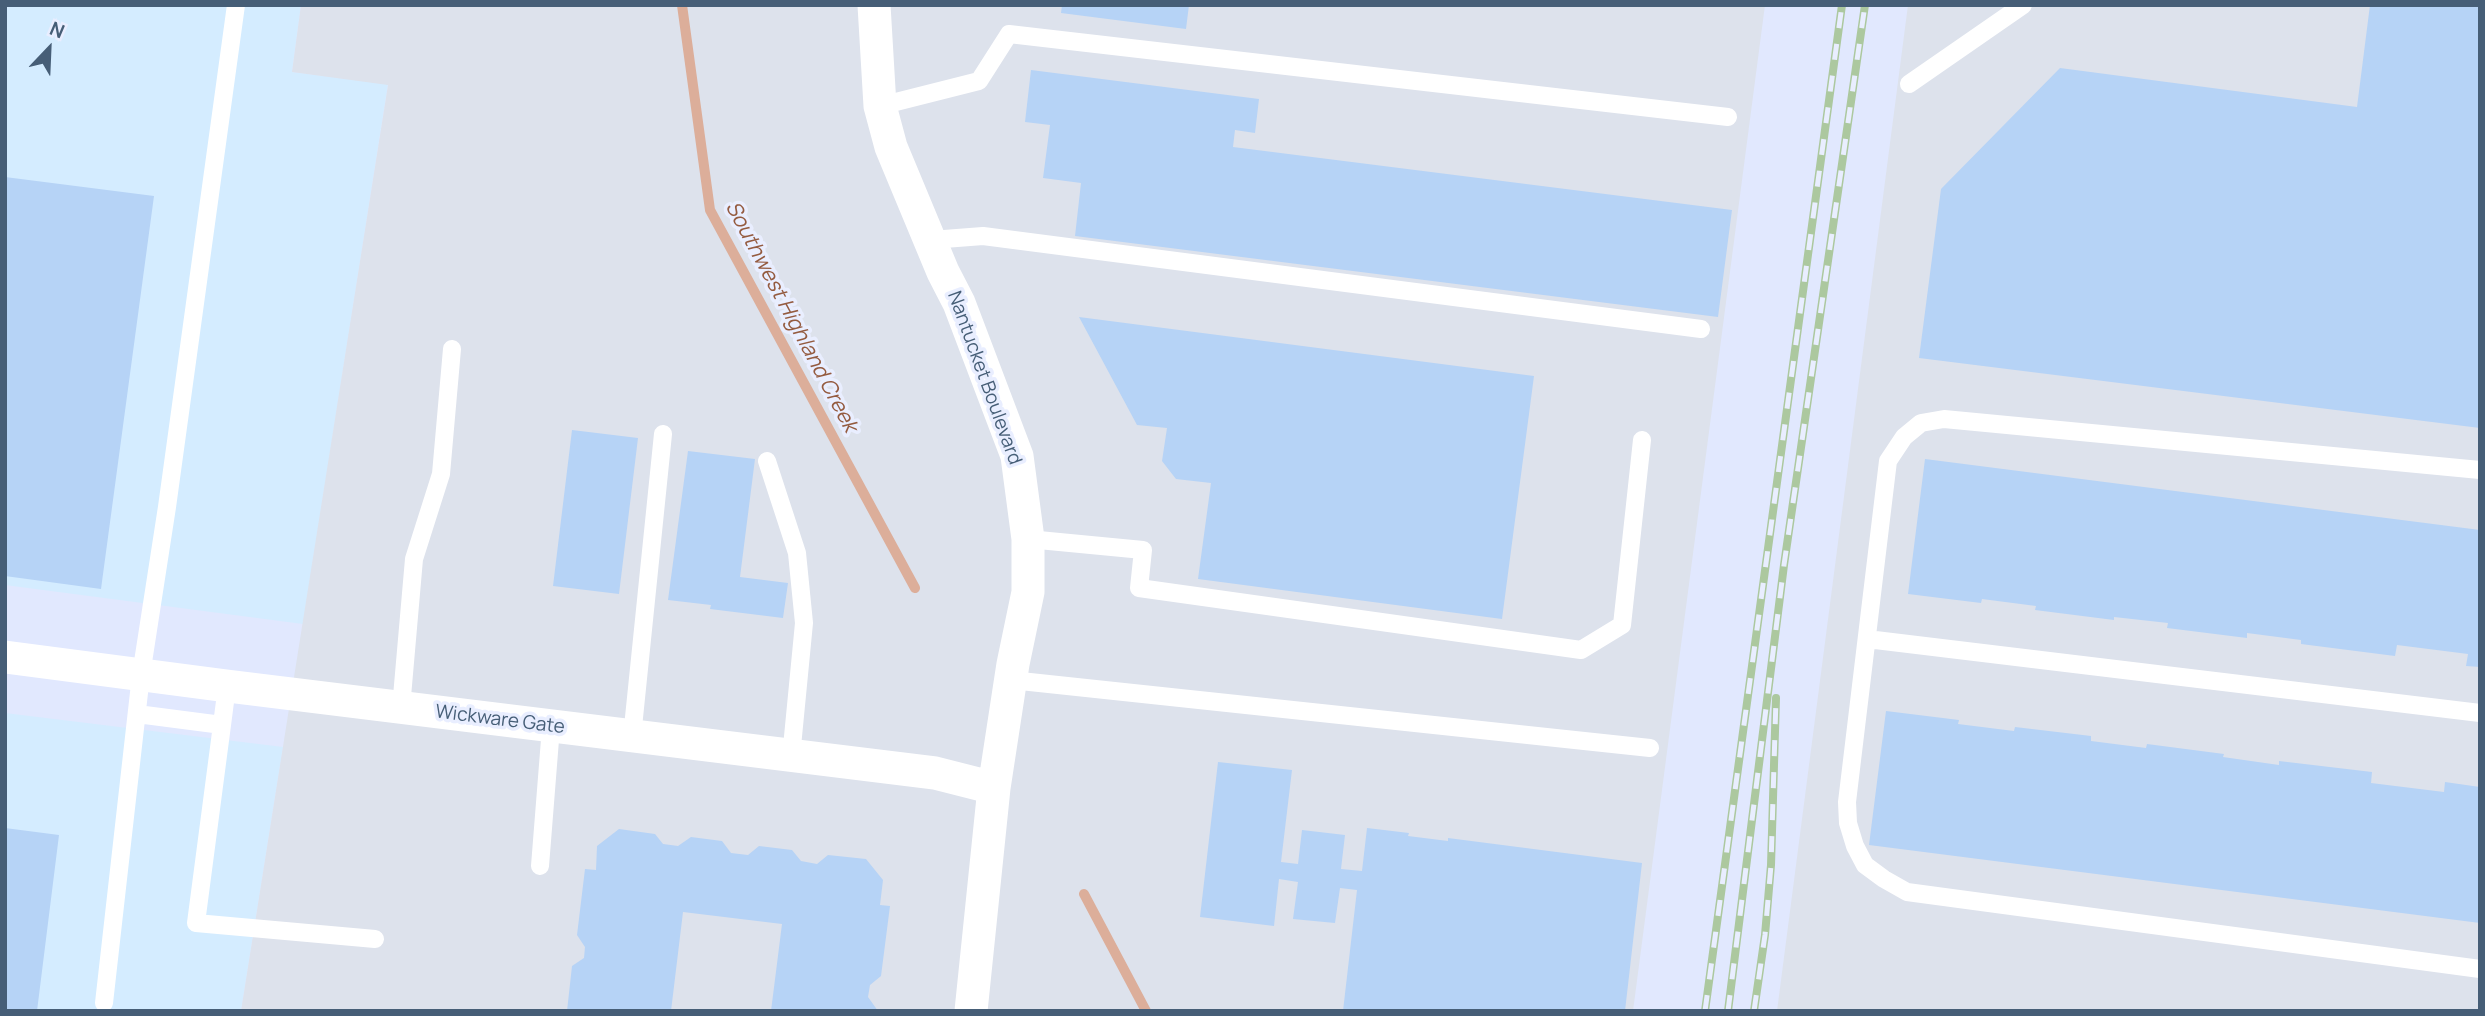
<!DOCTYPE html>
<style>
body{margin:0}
#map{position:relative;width:2485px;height:1016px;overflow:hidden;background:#e1e8fe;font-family:Manrope,sans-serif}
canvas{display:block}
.frame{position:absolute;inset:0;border:7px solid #465e77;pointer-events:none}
.north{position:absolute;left:14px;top:14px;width:70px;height:70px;-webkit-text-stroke:5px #e9eeff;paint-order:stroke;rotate:23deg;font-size:19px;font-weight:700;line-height:28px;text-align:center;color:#465e77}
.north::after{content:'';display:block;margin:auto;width:24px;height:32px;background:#465e77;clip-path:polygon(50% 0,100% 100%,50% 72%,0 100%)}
</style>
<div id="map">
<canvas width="2485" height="1016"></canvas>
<div class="frame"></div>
<div class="north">N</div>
</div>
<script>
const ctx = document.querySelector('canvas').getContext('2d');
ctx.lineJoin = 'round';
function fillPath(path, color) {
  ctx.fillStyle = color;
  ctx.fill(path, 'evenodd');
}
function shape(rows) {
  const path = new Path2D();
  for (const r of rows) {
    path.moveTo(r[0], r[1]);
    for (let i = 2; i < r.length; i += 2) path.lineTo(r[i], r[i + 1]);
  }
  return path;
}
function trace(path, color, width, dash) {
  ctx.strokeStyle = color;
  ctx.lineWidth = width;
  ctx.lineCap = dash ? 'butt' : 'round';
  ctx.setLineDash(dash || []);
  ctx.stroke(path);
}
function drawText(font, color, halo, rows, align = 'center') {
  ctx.font = font + ' Manrope,sans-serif';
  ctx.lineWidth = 7;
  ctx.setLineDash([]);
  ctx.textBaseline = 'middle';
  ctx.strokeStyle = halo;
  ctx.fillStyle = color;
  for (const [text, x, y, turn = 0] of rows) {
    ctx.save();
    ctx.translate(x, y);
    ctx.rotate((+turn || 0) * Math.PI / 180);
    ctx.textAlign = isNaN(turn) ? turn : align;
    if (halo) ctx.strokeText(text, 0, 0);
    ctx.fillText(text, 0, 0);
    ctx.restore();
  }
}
const commercial = shape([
 [5,5,301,5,292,72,388,84,303,624,5,585],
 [5,713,283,747,241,1011,5,1011]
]);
const industrial = shape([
 [301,5,1765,5,1633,1011,241,1011,388,85,292,72],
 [1908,5,2480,5,2480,1011,1777,1011]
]);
const stream = shape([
 [682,5,710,210,915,588],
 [1084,894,1146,1011]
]);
const building = shape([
 [1062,5,1189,5,1186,29,1061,13],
 [2370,5,2480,5,2480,428,1919,358,1941,189,2060,68,2357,107],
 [1031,70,1259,99,1255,133,1235,130,1233,147,1732,210,1718,317,1075,236,1081,183,1043,178,1050,125,1025,122],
 [5,177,154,196,101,589,5,576],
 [1079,317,1534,376,1502,619,1198,579,1211,483,1176,479,1162,461,1167,428,1137,425],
 [572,430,638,438,619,594,553,586],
 [688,451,755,459,740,577,788,583,783,618,710,609,711,605,668,600],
 [1925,459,2480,530,2480,667,2466,666,2468,654,2397,645,2395,656,2301,644,2301,640,2247,633,2247,638,2167,628,2168,623,2114,617,2114,620,2035,610,2036,606,1982,599,1981,603,1908,594],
 [1886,711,1959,720,1958,724,2014,731,2015,727,2091,736,2091,741,2146,748,2147,744,2224,754,2223,757,2279,765,2279,761,2372,772,2371,783,2444,792,2445,782,2480,787,2480,923,1869,845],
 [1218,762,1292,770,1281,862,1298,864,1302,830,1345,835,1341,869,1362,871,1367,828,1409,833,1408,836,1448,841,1448,838,1642,863,1625,1011,1343,1011,1357,890,1340,888,1335,923,1293,919,1298,882,1279,879,1274,926,1200,917],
 [5,828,59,835,37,1011,5,1011],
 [619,829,655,834,663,844,678,846,691,837,722,841,731,853,748,855,759,846,792,850,801,861,817,864,828,855,866,859,883,880,880,905,890,906,881,976,870,985,868,997,878,1011,771,1011,782,924,683,912,671,1011,567,1011,572,966,584,958,585,947,577,935,585,869,596,870,597,846]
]);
const lane = shape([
 [1909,84,2023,5],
 [880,106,979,81,1009,34,1728,117],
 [931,240,983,236,1701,329],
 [767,461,797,553,804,623,791,757],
 [2480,470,1944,419,1921,423,1904,437,1888,461,1847,802,1848,823,1855,846,1865,865,1884,879,1907,892,2480,969],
 [1028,539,1143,550,1139,588,1581,650,1622,625,1642,440],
 [1867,639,2480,713],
 [1011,680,1650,748],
 [401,708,414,559,441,474,452,349],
 [137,714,222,725,196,923,375,939],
 [222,725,227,686],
 [632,737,663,434],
 [540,866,551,727],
 [104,1003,141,675,167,507,236,5]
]);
const street = shape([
 [874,5,880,106,891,147,943,272,959,303,1017,456,1028,539,1028,592,1013,664,994,788,971,1011],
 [5,657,227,686,935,773,994,788]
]);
const rail = shape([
 [1705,1011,1842,5],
 [1728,1011,1784,565,1865,5],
 [1754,1011,1765,935,1771,865,1776,698]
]);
const streetNames = [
 ["Nantucket Boulevard",984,378,70],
 ["Wickware Gate",500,720,7]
];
const waterNames = [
 ["Southwest Highland Creek",791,317,62]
];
fillPath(commercial, '#d4ecff');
fillPath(industrial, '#dde2ec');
trace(stream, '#dcae9a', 10);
fillPath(building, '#b6d3f6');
trace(lane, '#fff', 18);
trace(street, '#fff', 33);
trace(rail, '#acc89f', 8);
trace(rail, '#e9eeff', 5, [16]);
drawText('19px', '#465e77', '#e9eeff', streetNames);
drawText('italic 21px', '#945b40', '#e9eeff', waterNames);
</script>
